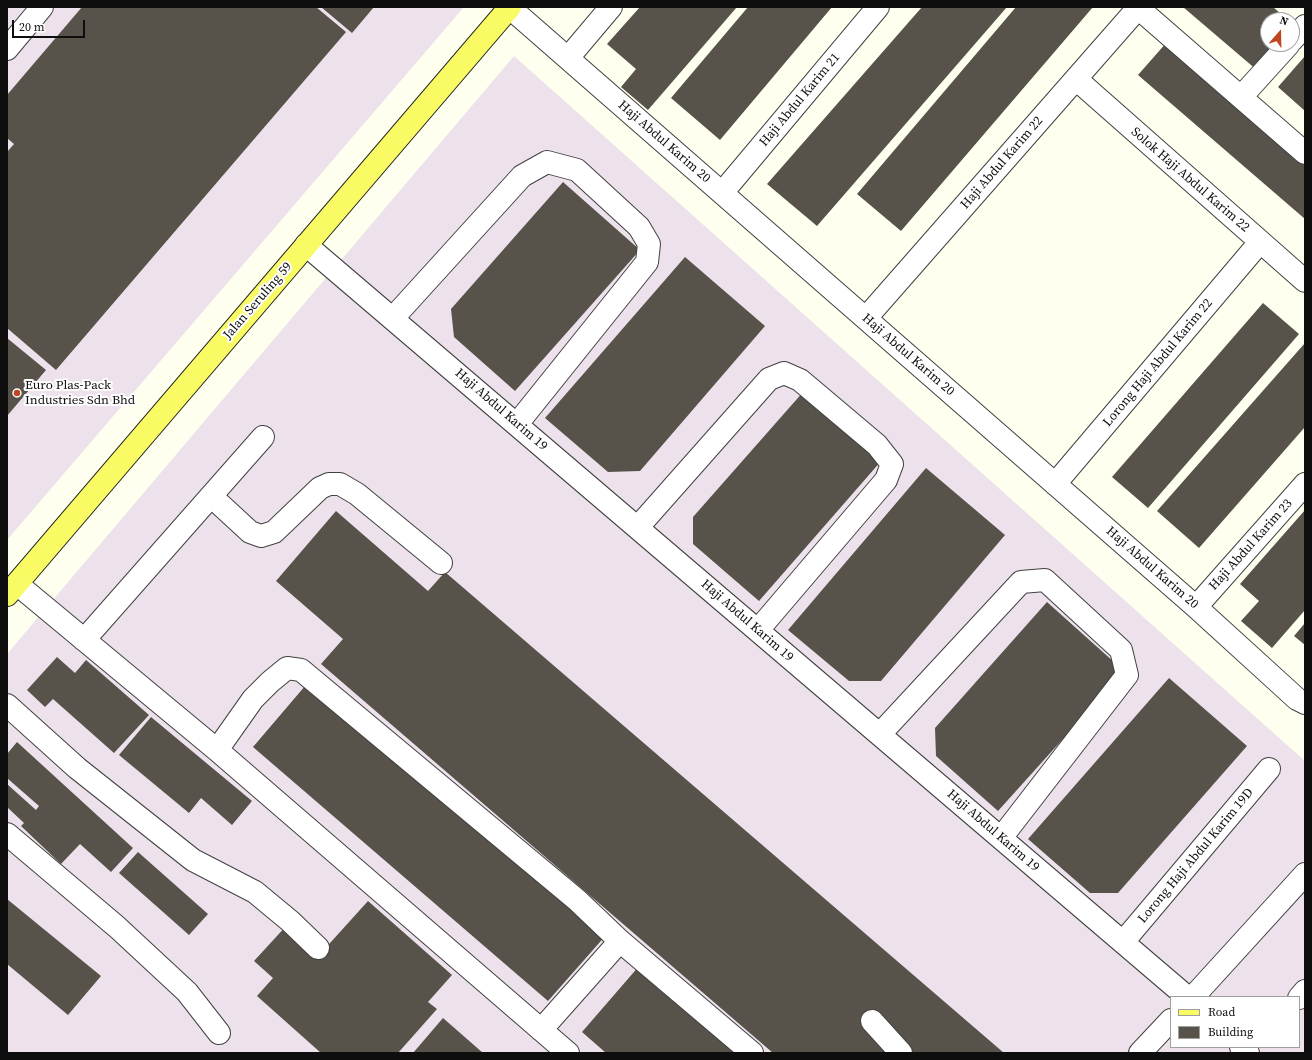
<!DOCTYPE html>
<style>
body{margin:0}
#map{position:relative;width:1312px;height:1060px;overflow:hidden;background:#feffee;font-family:"Source Serif 4",serif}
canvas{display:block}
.frame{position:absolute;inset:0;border:8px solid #0e0e0e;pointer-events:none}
.legend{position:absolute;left:1170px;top:996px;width:130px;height:52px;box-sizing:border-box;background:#fff;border:1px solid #9f9f9f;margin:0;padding:5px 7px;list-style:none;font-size:12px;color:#0e0e0e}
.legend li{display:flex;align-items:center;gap:8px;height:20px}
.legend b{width:20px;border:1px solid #9f9f9f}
.north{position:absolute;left:1260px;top:12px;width:40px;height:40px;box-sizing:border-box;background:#fff;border:1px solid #9f9f9f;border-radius:50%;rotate:20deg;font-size:11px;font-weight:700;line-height:16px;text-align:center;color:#0e0e0e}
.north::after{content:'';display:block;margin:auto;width:14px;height:18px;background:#c04523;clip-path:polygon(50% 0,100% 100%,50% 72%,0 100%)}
.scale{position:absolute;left:12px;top:20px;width:73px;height:18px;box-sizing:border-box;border:2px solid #0e0e0e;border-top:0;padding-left:5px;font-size:12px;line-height:14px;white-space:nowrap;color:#0e0e0e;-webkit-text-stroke:3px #fff;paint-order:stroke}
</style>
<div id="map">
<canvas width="1312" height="1060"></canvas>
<div class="frame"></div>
<ul class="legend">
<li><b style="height:5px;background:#f8fb63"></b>Road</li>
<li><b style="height:11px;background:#57524a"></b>Building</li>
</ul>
<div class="north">N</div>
<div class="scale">20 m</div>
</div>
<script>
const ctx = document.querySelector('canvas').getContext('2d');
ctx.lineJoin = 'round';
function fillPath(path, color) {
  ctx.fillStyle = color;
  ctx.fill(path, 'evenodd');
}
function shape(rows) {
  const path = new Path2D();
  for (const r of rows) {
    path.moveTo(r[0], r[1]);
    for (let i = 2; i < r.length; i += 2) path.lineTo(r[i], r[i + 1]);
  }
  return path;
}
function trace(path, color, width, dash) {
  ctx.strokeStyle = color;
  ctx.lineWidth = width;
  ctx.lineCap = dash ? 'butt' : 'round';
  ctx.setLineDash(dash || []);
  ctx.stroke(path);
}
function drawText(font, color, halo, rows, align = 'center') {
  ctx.font = font + ' "Source Serif 4",serif';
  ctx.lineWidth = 4;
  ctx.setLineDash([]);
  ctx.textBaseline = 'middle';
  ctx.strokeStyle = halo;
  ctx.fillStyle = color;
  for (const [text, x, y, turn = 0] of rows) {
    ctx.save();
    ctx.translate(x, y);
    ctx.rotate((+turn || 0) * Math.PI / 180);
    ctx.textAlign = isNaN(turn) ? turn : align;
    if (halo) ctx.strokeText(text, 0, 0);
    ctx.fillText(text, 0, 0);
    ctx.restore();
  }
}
const industrial = shape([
 [7,7,464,7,7,540],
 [514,56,1305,761,1305,1053,7,1053,7,654],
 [1171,997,1299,997,1299,1047,1171,1047]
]);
const building = shape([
 [82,7,316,7,346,32,56,370,7,328,7,152,14,144,7,138,7,95],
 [321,7,374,7,352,33],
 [640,7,737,7,648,110,621,87,636,69,607,44],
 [748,7,832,7,720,140,671,98],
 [922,7,1007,7,817,226,767,184],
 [1016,7,1093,7,901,231,857,194],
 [1183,7,1273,7,1288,20,1268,20,1268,44,1281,44,1258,71],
 [1167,42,1305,161,1305,219,1138,75],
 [1305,56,1305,111,1278,87],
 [563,182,640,250,515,391,454,337,451,309],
 [685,257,765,326,640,471,608,472,545,418],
 [1263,303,1299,334,1148,508,1112,477],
 [7,338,46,370,7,416],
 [1305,343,1305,427,1199,548,1157,511],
 [804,391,882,460,759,601,693,544,693,517],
 [926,468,1005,535,881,681,849,681,788,630],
 [1305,510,1305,610,1272,648,1241,621,1259,601,1240,584],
 [336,511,428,591,445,572,1004,1053,773,1053,321,664,343,639,276,581],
 [1047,602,1124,671,998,811,936,756,935,728],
 [1305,623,1305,645,1294,636],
 [57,657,75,673,86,660,149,715,114,753,53,699,45,707,27,690],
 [1169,678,1247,746,1118,893,1090,893,1028,839],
 [311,679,607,934,548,1001,253,747],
 [151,717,252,801,232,825,201,798,189,813,119,755],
 [17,742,133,848,111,872,80,844,61,864,21,826,24,823,7,807,7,784,36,810,39,806,7,778,7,754],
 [138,852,208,914,189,935,119,873],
 [7,899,101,976,68,1015,7,964],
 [368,901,452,975,428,1002,437,1009,398,1053,321,1053,257,996,273,978,254,961,288,924,321,953],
 [640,965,742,1053,606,1053,582,1032],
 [443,1018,483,1053,413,1053]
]);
const minor = shape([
 [509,7,1196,607,1297,699,1305,703],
 [1137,7,1305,153],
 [1292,40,1305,26],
 [7,49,42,7],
 [568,58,611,7],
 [1076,79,1305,281],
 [1241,97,1289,44],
 [722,193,878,7],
 [306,245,1187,997],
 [393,318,522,176,547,162,577,170,639,227,649,244,647,262,517,424],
 [866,318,1138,8],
 [1055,484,1260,242],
 [211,496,250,532,261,536,274,532,320,488,329,484,340,484,357,494,441,563],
 [638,527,769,379,784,373,800,380,877,445,892,464,886,480,758,630],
 [17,584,217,750,568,1053],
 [1196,607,1305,484],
 [84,640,263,437],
 [7,705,77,768,193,860,255,892,290,921,318,948],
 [880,734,1021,582,1045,580,1121,650,1127,675,1001,838],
 [217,750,253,699,270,682,287,668,301,670,577,900,620,941,752,1053],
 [7,834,117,927,187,992,219,1033],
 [1123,942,1269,769],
 [1193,997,1305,874],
 [1299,998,1305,991],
 [872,1021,901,1053],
 [541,1030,620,941],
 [1241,1047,1248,1053],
 [1140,1053,1171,1020]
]);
const major = shape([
 [7,595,510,7]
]);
const markers = [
 [17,393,4,"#c04523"]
];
const streetNames = [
 ["Haji Abdul Karim 21",800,100,-50],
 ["Haji Abdul Karim 20",664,142,41],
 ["Haji Abdul Karim 22",1002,163,-49],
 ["Solok Haji Abdul Karim 22",1190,180,41],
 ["Jalan Seruling 59",258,301,-49],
 ["Haji Abdul Karim 20",908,355,41],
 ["Lorong Haji Abdul Karim 22",1158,363,-50],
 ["Haji Abdul Karim 19",501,410,41],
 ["Haji Abdul Karim 23",1251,545,-48],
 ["Haji Abdul Karim 20",1152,568,41],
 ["Haji Abdul Karim 19",747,621,41],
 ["Haji Abdul Karim 19",993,831,41],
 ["Lorong Haji Abdul Karim 19D",1196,856,-50]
];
const poiNames = [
 ["Euro Plas-Pack",25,386],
 ["Industries Sdn Bhd",25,401]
];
fillPath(industrial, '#ede2eb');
fillPath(building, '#57524a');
trace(minor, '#414141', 24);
trace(major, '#1f1f1f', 24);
trace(minor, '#fff', 22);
trace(major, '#f8fb63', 22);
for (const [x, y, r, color] of markers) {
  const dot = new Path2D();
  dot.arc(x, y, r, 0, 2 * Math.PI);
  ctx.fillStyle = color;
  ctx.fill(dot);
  trace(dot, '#fff', 1.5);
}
drawText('13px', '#0e0e0e', '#fff', streetNames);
drawText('13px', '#0e0e0e', '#fff', poiNames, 'left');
</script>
